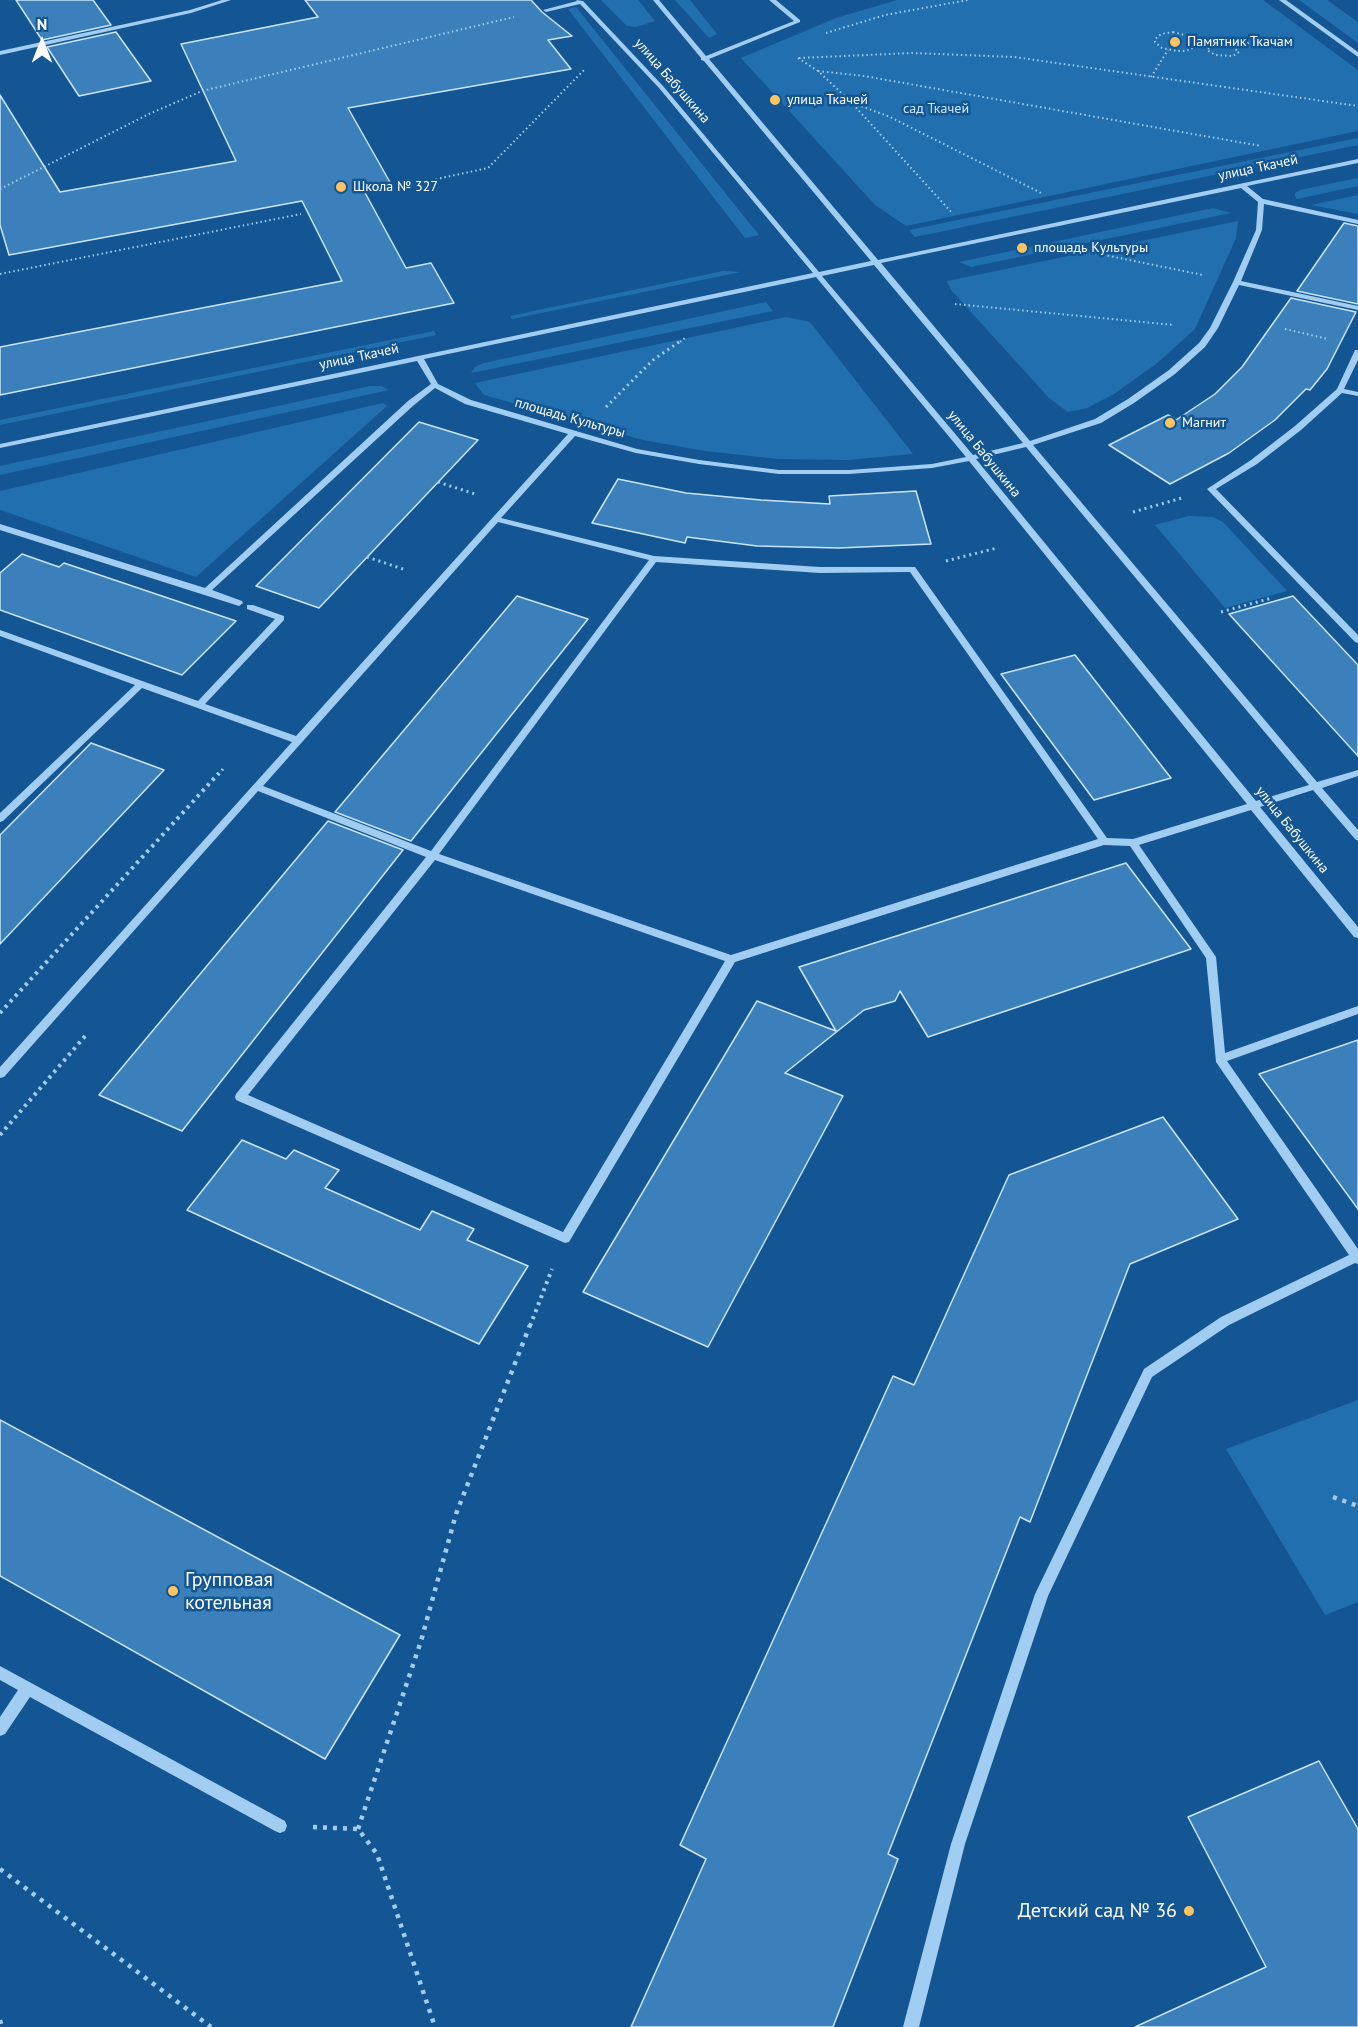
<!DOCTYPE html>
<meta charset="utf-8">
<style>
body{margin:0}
#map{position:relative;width:1358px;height:2027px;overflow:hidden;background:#135693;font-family:"PT Sans",sans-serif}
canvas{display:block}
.north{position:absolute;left:12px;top:12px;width:60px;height:60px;-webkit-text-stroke:4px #135693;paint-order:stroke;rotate:0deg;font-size:16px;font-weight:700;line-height:24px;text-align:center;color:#fff}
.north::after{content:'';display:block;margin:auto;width:21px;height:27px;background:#fff;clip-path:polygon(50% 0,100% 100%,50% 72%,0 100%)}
</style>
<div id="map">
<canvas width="1358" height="2027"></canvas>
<div class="north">N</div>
</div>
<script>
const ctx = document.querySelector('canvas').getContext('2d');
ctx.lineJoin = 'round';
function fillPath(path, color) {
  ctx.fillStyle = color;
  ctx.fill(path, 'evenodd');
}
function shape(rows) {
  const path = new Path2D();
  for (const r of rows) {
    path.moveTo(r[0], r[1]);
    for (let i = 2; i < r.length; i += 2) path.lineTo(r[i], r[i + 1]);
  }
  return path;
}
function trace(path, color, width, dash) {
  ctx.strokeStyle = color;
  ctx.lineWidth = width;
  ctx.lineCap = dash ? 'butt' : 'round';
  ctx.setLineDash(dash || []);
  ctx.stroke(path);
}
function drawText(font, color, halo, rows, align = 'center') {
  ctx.font = font + ' "PT Sans",sans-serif';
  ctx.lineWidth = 5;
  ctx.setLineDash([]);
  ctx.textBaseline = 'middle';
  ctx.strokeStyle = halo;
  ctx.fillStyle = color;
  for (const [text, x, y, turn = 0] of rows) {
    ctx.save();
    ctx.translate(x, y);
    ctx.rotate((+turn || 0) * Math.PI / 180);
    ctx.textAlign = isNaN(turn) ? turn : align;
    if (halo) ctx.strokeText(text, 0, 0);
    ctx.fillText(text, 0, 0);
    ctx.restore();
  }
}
const green = shape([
 [601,0,638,0,655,21,636,27,627,26],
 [675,0,690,0,717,34,709,38],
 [897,0,1263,0,1358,70,1358,131,906,226,875,205,741,58,836,18],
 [1299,0,1327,0,1358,22,1358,43],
 [576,7,759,235,745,238,568,9],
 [1358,138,1358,145,915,237,909,230],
 [1358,178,1358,186,1297,199,1295,196,1295,193,1300,190],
 [1358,195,1358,214,1311,205],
 [1213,208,1231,213,971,267,959,262],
 [1238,221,1236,238,1195,329,1156,364,1114,394,1087,408,1068,412,1049,398,951,290,947,281],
 [723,271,741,272,512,319,510,316],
 [766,302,773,311,471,373,475,367,484,363],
 [786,317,810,322,913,454,848,460,779,459,705,451,643,440,484,395,475,383],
 [434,331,436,335,0,425,0,420],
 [370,386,381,386,389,390,0,475,0,466],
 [383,403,387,406,196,577,0,510,0,491],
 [1188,516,1213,517,1223,522,1287,591,1225,608,1155,525],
 [1358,1400,1358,1602,1325,1615,1226,1449]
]);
const building = shape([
 [16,0,93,0,111,25,42,40,16,0],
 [305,0,531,0,542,12,572,36,548,40,571,69,348,108,391,184,363,189,406,268,431,263,454,303,0,395,0,347,342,281,302,201,9,255,0,225,0,95,60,192,236,161,181,44,318,17,305,0],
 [116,32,151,81,79,96,47,47,116,32],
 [1344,223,1358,226,1358,304,1297,291,1344,223],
 [1291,298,1356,312,1327,369,1310,390,1306,389,1275,420,1229,453,1170,484,1109,445,1168,415,1176,420,1215,394,1242,367,1291,298],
 [419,422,478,440,319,608,256,586,419,422],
 [618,479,686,493,761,500,830,504,829,496,916,491,931,544,839,548,757,546,687,537,685,543,592,523,618,479],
 [22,554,59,567,64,563,236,621,182,675,0,610,0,573,22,554],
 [517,596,588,619,411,841,335,812,517,596],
 [1293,596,1358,665,1358,756,1229,614,1293,596],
 [1075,655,1125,719,1171,778,1094,800,1001,674,1075,655],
 [91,743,164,770,0,944,0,835,91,743],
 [328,821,403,850,182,1131,99,1095,328,821],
 [1126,863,1191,949,928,1037,900,991,895,1001,864,1010,785,1073,843,1096,708,1347,583,1292,757,1001,836,1031,799,967,1126,863],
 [1358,1040,1358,1209,1259,1074,1358,1040],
 [1163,1117,1238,1219,1130,1264,1030,1522,1020,1517,888,1854,898,1859,833,2027,631,2027,706,1859,680,1845,893,1376,914,1385,1009,1175,1163,1117],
 [242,1140,286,1159,294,1150,339,1170,325,1188,420,1230,432,1211,474,1229,467,1240,528,1266,479,1344,187,1210,242,1140],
 [0,1420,400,1635,325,1759,0,1576,0,1420],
 [1319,1761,1358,1829,1358,2027,1135,2027,1266,1967,1188,1817,1319,1761]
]);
const pathFar3 = shape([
 [1173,32,1192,37,1198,43,1197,46,1186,51,1177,51,1162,48,1155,42,1155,39,1161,34,1173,32],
 [826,33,885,15,968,0],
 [1215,43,1229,44,1239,52,1233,56,1215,55,1207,50,1215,43],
 [1234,46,1279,37],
 [798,58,818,71,850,101,953,214],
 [799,58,912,53,1014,57,1358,106],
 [818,71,864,76,1261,146],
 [1151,77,1168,50],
 [853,103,890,117,1041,193],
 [418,183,488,168,585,69],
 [0,189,149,114,202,91,514,17],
 [1090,252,1203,275],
 [0,274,301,214],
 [955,304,1174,325],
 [1285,329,1328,339],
 [680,342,686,337]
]);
const pathFar2 = shape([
 [606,407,653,360,682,340],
 [438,482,475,494],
 [1133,512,1182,498],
 [367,557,406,570],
 [946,561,997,548],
 [1221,612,1272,598],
 [218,775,223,769]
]);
const pathFar1 = shape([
 [0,1013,219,773],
 [0,1135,86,1035],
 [530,1326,552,1269]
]);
const path = shape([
 [1333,1497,1358,1506],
 [313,1827,358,1829,377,1854,435,2027],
 [358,1829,421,1641,456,1514,530,1325],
 [0,1869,211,2027],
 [0,2020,2,2027]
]);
const minor = shape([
 [222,0,231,0,191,13,0,55,0,51,190,10,222,0],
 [576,0,583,1,663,86,819,272,871,261,704,61,701,60,701,58,653,0,659,0,706,56,794,21,769,0,776,0,800,20,800,22,709,59,878,260,1358,159,1358,163,1247,186,1263,199,1358,220,1358,224,1264,204,1262,230,1241,281,1358,306,1358,310,1239,285,1218,328,1205,347,1175,374,1134,403,1101,423,1033,445,1317,782,1358,770,1358,776,1322,788,1358,830,1358,841,1355,839,1313,790,1260,807,1358,927,1358,938,1354,937,1251,810,1139,845,1216,957,1225,1053,1358,1006,1358,1014,1227,1061,1358,1249,1358,1264,1355,1263,1229,1325,1152,1377,1048,1596,965,1844,919,2027,903,2027,951,1844,1035,1594,1144,1369,1221,1317,1349,1255,1216,1062,1206,958,1130,846,1104,845,735,962,569,1242,565,1243,236,1100,235,1097,236,1094,426,857,258,791,4,1077,0,1078,0,1067,292,742,142,688,3,821,0,822,0,813,135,685,0,636,0,630,198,701,275,619,247,609,247,605,253,605,284,616,284,620,205,704,296,736,568,434,465,404,435,388,414,405,212,590,242,601,243,603,239,606,0,530,0,524,205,588,408,401,431,384,417,361,0,448,0,444,813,273,659,88,580,4,546,12,543,10,577,1,576,0],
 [1241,188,1258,202,1256,230,1233,282,1210,328,1199,343,1169,370,1128,399,1095,419,1030,441,881,263,1241,188],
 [874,265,1023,443,973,455,822,276,874,265],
 [816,277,966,457,932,464,849,470,779,470,699,460,637,449,471,400,438,384,424,359,816,277],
 [575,436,636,453,699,464,779,474,849,474,932,468,969,461,1247,804,1133,839,1107,838,915,567,820,567,654,556,501,518,575,436],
 [1026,447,1309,785,1256,801,976,459,1026,447],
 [498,522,649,560,431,851,263,786,498,522],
 [656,562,820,573,910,572,1098,839,731,955,439,854,656,562],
 [435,860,725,961,563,1232,248,1095,435,860],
 [1279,0,1286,0,1358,52,1358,57,1279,0],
 [1355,350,1358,350,1358,360,1344,389,1358,392,1358,396,1342,393,1301,430,1257,464,1216,489,1358,635,1358,643,1355,642,1207,489,1251,460,1295,426,1337,389,1355,350],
 [0,1666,285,1821,287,1826,285,1831,280,1833,275,1831,30,1697,5,1734,0,1736,0,1717,18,1690,0,1680,0,1666]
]);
const markers = [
 [1175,42,6,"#ffc462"],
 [775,100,6,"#ffc462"],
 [341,187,6,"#ffc462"],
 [1022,248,6,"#ffc462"],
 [1170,423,6,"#ffc462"],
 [173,1591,6,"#ffc462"],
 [1189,1911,6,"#ffc462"]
];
const farPoinames = [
 ["Памятник Ткачам",1187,42],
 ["улица Ткачей",787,100],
 ["Школа № 327",353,187],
 ["площадь Культуры",1034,248],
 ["Магнит",1182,423]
];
const farStreetnames = [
 ["улица Бабушкина",672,81,49],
 ["улица Ткачей",1258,168,-12],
 ["улица Ткачей",359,357,-12],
 ["площадь Культуры",570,418,16],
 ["улица Бабушкина",984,454,51],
 ["улица Бабушкина",1292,830,51]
];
const farParknames = [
 ["сад Ткачей",936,109]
];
const nearPoinames = [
 ["Групповая",185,1580],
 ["котельная",185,1603],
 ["Детский сад № 36",1177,1911,"right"]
];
fillPath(green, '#226fb0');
fillPath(building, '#3c80bb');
trace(building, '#c9e5fd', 1.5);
trace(pathFar3, '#a1cdf2', 2, [1.5, 3]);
trace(pathFar2, '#a1cdf2', 3, [2, 4]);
trace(pathFar1, '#a1cdf2', 4, [3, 4.5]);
trace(path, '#a1cdf2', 4.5, [4, 6]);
fillPath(minor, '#a1cdf2');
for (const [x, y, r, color] of markers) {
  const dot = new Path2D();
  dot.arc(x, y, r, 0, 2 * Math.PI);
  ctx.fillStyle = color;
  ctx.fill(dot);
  trace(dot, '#135693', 2);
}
drawText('14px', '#fff', '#135693', farPoinames, 'left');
drawText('14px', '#fff', '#135693', farStreetnames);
drawText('14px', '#c9e5fd', '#135693', farParknames);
drawText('20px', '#fff', '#135693', nearPoinames, 'left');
</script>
